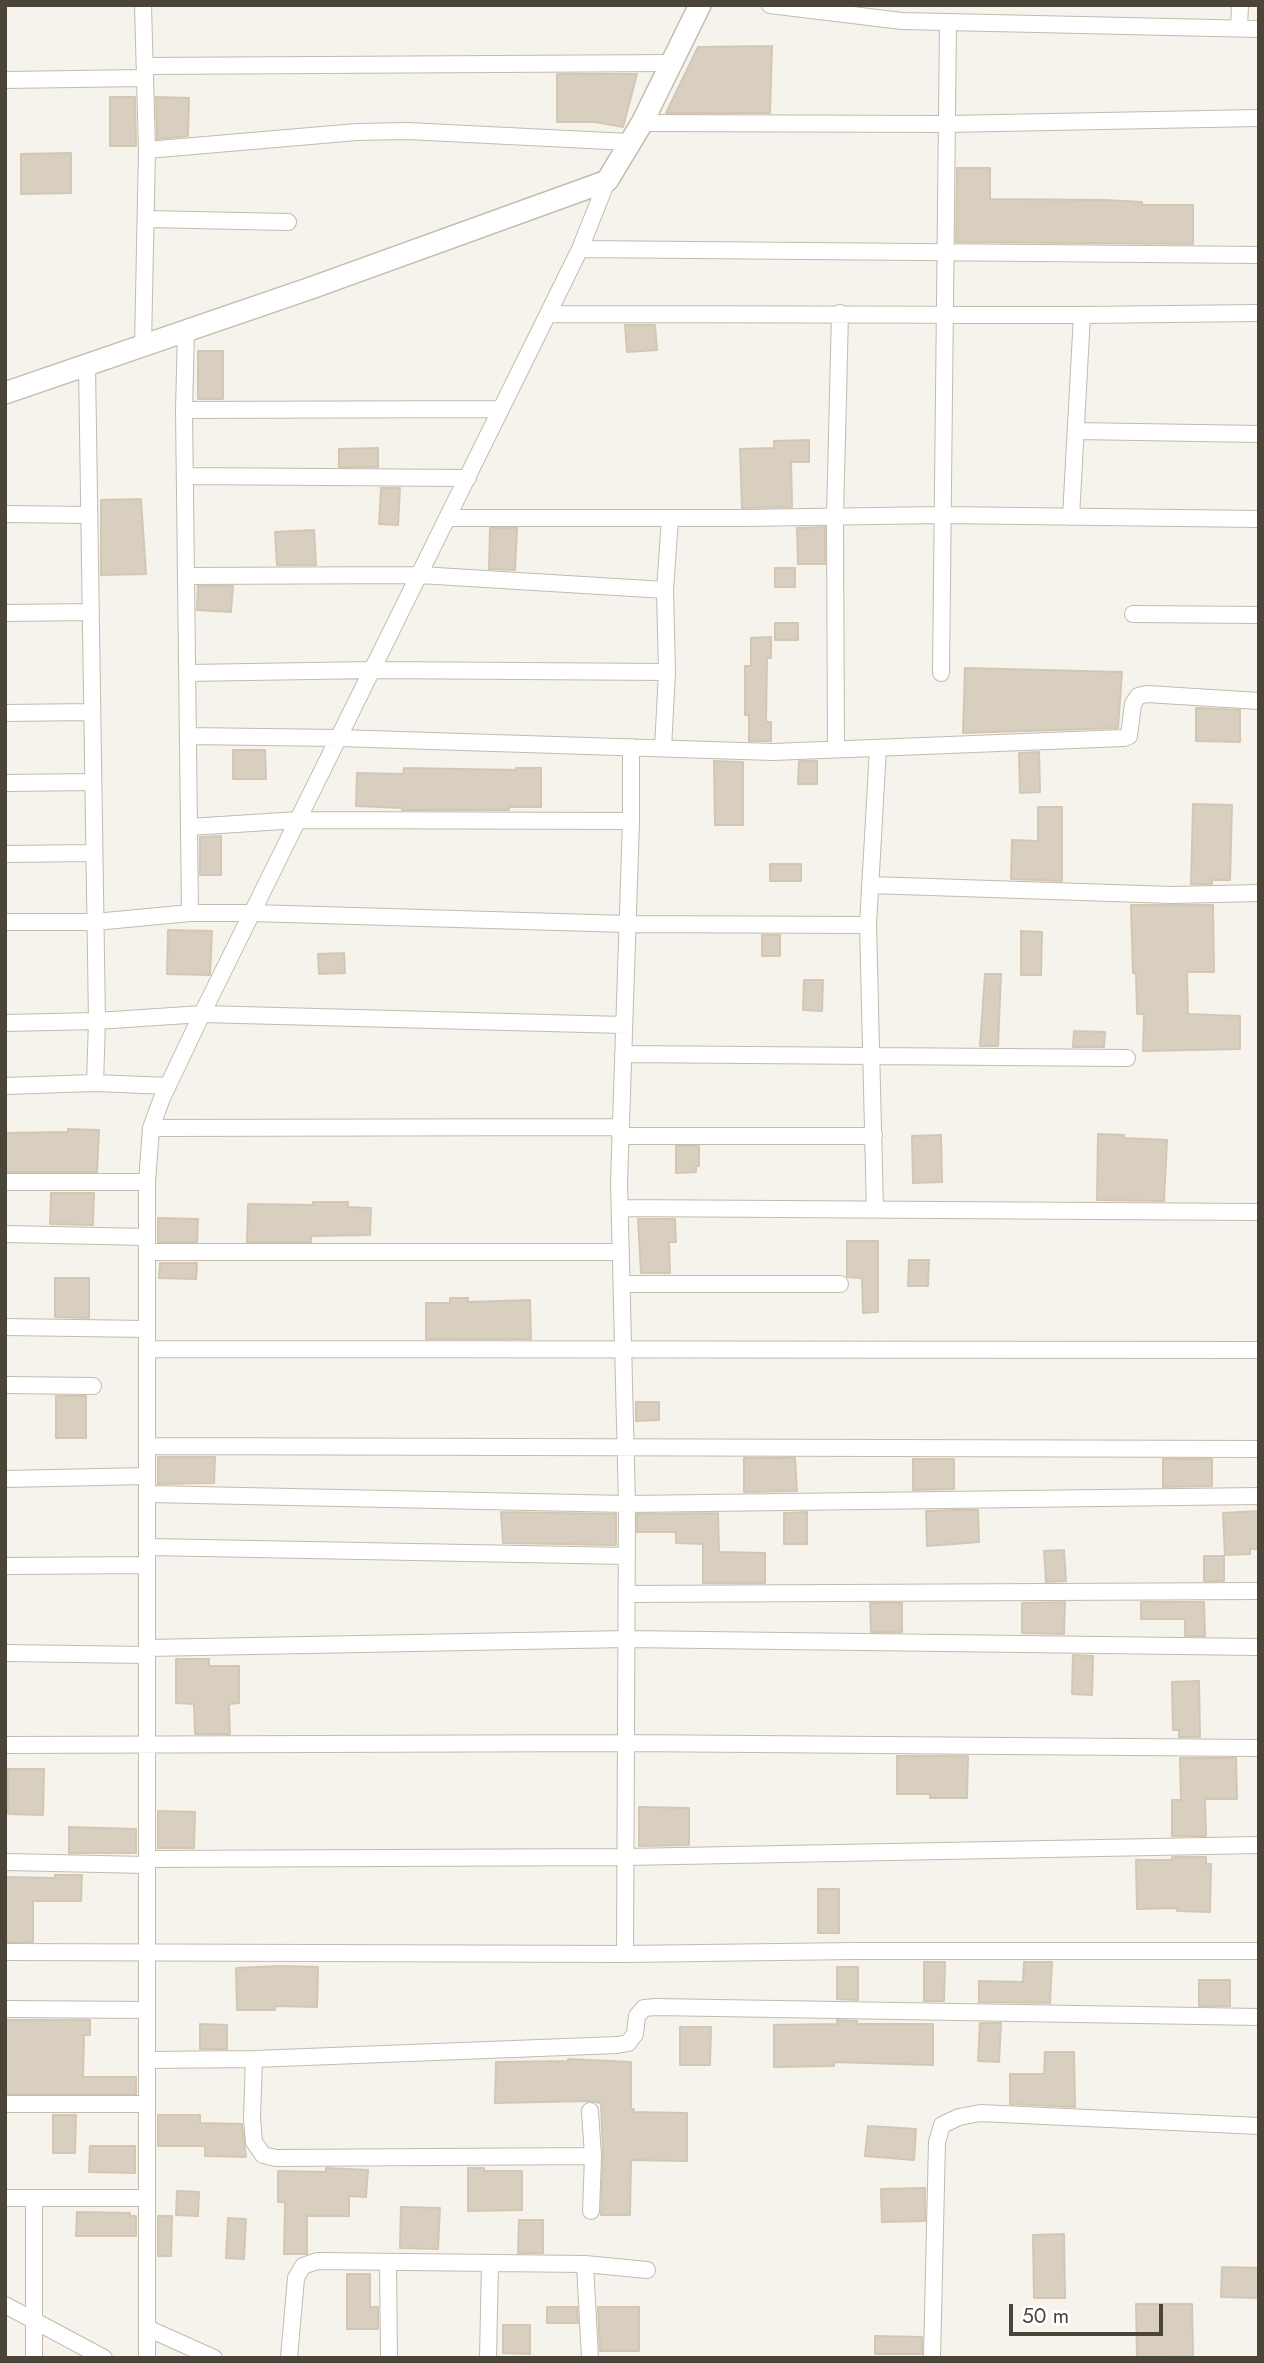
<!DOCTYPE html>
<style>
body{margin:0}
#map{position:relative;width:1264px;height:2363px;overflow:hidden;background:#f6f3ec;font-family:Jost,sans-serif}
canvas{display:block}
.frame{position:absolute;inset:0;border:7px solid #4b4439;pointer-events:none}
.scale{position:absolute;left:1009px;top:2304px;width:154px;height:32px;box-sizing:border-box;border:4px solid #4b4439;border-top:0;padding-left:9px;font-size:21px;line-height:24px;white-space:nowrap;color:#4b4439;-webkit-text-stroke:5px #fff;paint-order:stroke}
</style>
<div id="map">
<canvas width="1264" height="2363"></canvas>
<div class="frame"></div>
<div class="scale">50 m</div>
</div>
<script>
const ctx = document.querySelector('canvas').getContext('2d');
ctx.lineJoin = 'round';
function fillPath(path, color) {
  ctx.fillStyle = color;
  ctx.fill(path, 'evenodd');
}
function shape(rows) {
  const path = new Path2D();
  for (const r of rows) {
    path.moveTo(r[0], r[1]);
    for (let i = 2; i < r.length; i += 2) path.lineTo(r[i], r[i + 1]);
  }
  return path;
}
function trace(path, color, width, dash) {
  ctx.strokeStyle = color;
  ctx.lineWidth = width;
  ctx.lineCap = dash ? 'butt' : 'round';
  ctx.setLineDash(dash || []);
  ctx.stroke(path);
}
const building = shape([
 [772,46,770,113,666,113,698,47,772,46],
 [557,74,637,74,623,127,595,122,557,122,557,74],
 [110,97,135,97,136,146,110,146,110,97],
 [156,97,189,98,188,136,157,139,156,97],
 [71,153,71,193,21,194,21,154,71,153],
 [957,168,990,168,990,199,1104,200,1142,202,1142,205,1193,205,1193,244,956,242,957,168],
 [625,325,655,325,657,350,627,352,625,325],
 [198,351,223,351,223,399,198,399,198,351],
 [809,440,809,462,791,462,792,507,742,508,740,449,774,448,774,441,809,440],
 [378,448,378,467,339,467,339,449,378,448],
 [381,488,400,488,398,525,379,524,381,488],
 [141,499,146,574,101,575,101,500,141,499],
 [825,527,825,564,798,564,797,528,825,527],
 [490,528,517,528,515,570,489,569,490,528],
 [314,530,316,565,277,565,275,532,314,530],
 [775,568,795,568,795,587,775,587,775,568],
 [198,586,233,586,231,612,197,610,198,586],
 [775,623,798,623,798,640,775,640,775,623],
 [771,637,771,658,767,658,766,722,771,722,771,741,749,741,749,715,745,715,745,666,751,666,751,638,771,637],
 [965,668,1122,672,1118,728,963,733,965,668],
 [1196,708,1240,710,1240,742,1196,741,1196,708],
 [233,750,265,750,266,779,233,779,233,750],
 [1039,752,1040,792,1020,793,1019,753,1039,752],
 [714,761,743,762,743,825,715,825,714,761],
 [799,761,817,761,817,784,798,784,799,761],
 [404,768,516,770,516,768,541,768,541,807,509,807,509,810,402,810,402,808,356,806,357,773,403,774,404,768],
 [1193,804,1232,805,1230,880,1212,880,1212,884,1191,884,1193,804],
 [1038,807,1062,807,1062,881,1011,879,1012,840,1038,841,1038,807],
 [221,836,221,875,200,875,200,837,221,836],
 [770,864,801,864,801,881,770,881,770,864],
 [1131,905,1213,905,1214,972,1187,972,1188,1014,1240,1016,1240,1049,1143,1051,1144,1014,1137,1014,1136,973,1133,973,1131,905],
 [168,930,212,931,210,975,167,974,168,930],
 [1021,931,1042,932,1041,975,1021,975,1021,931],
 [762,935,780,935,780,956,762,956,762,935],
 [344,953,345,973,319,974,318,954,344,953],
 [985,974,1001,974,998,1046,980,1046,985,974],
 [804,980,823,980,822,1011,803,1010,804,980],
 [1074,1031,1105,1032,1104,1047,1073,1047,1074,1031],
 [68,1129,99,1130,97,1172,5,1172,5,1133,68,1132,68,1129],
 [1098,1134,1124,1135,1124,1138,1167,1140,1164,1201,1097,1200,1098,1134],
 [941,1135,942,1182,913,1183,912,1136,941,1135],
 [676,1146,699,1146,699,1166,696,1166,696,1172,676,1173,676,1146],
 [51,1193,94,1193,93,1225,50,1224,51,1193],
 [313,1202,348,1202,348,1207,371,1208,370,1235,311,1236,311,1242,247,1242,248,1204,313,1205,313,1202],
 [158,1218,198,1219,197,1242,158,1242,158,1218],
 [638,1219,675,1219,676,1242,669,1242,670,1273,641,1273,638,1219],
 [847,1241,878,1241,878,1312,863,1313,862,1278,847,1277,847,1241],
 [909,1260,929,1260,928,1286,908,1286,909,1260],
 [160,1263,197,1263,196,1279,159,1278,160,1263],
 [55,1278,89,1278,89,1318,55,1317,55,1278],
 [450,1298,468,1298,468,1302,530,1300,531,1339,426,1339,426,1303,450,1303,450,1298],
 [56,1396,86,1396,86,1438,56,1438,56,1396],
 [636,1402,659,1402,659,1420,636,1421,636,1402],
 [158,1457,215,1457,214,1483,158,1484,158,1457],
 [744,1458,795,1458,797,1491,744,1492,744,1458],
 [913,1459,954,1459,954,1489,913,1490,913,1459],
 [1163,1459,1212,1459,1212,1486,1163,1487,1163,1459],
 [954,1510,978,1510,979,1542,927,1546,926,1511,954,1510],
 [1259,1511,1259,1549,1250,1549,1250,1554,1225,1555,1223,1513,1259,1511],
 [501,1512,616,1514,616,1545,503,1543,501,1512],
 [807,1512,807,1544,784,1544,784,1513,807,1512],
 [718,1513,719,1552,765,1553,765,1583,703,1583,703,1544,676,1543,676,1532,637,1532,637,1514,718,1513],
 [1064,1550,1066,1581,1046,1582,1044,1551,1064,1550],
 [1204,1556,1224,1556,1224,1581,1204,1581,1204,1556],
 [1065,1602,1064,1634,1022,1633,1022,1603,1065,1602],
 [1141,1602,1204,1602,1205,1636,1185,1636,1185,1619,1141,1619,1141,1602],
 [870,1603,902,1603,902,1632,871,1632,870,1603],
 [1073,1655,1093,1656,1092,1695,1072,1694,1073,1655],
 [176,1659,209,1659,209,1666,239,1666,239,1703,229,1704,230,1734,195,1734,194,1704,176,1703,176,1659],
 [1199,1681,1200,1737,1179,1737,1179,1730,1173,1730,1172,1682,1199,1681],
 [897,1756,968,1756,967,1798,930,1798,930,1794,897,1794,897,1756],
 [1180,1758,1236,1758,1237,1799,1205,1799,1206,1836,1172,1836,1172,1800,1181,1800,1180,1758],
 [8,1769,44,1769,43,1815,8,1814,8,1769],
 [639,1807,689,1808,689,1845,639,1846,639,1807],
 [158,1811,195,1812,194,1848,158,1848,158,1811],
 [69,1827,136,1829,136,1853,69,1853,69,1827],
 [1172,1857,1206,1857,1206,1864,1211,1864,1210,1912,1177,1911,1177,1908,1137,1909,1136,1860,1172,1860,1172,1857],
 [55,1875,82,1875,81,1901,33,1901,33,1942,5,1942,5,1877,55,1878,55,1875],
 [818,1889,839,1889,839,1933,818,1933,818,1889],
 [924,1962,945,1962,944,2001,924,2001,924,1962],
 [1024,1962,1052,1962,1050,2003,979,2002,979,1981,1023,1982,1024,1962],
 [281,1966,318,1967,317,2007,275,2006,275,2010,237,2010,236,1968,281,1966],
 [837,1967,858,1967,858,2000,837,1999,837,1967],
 [1199,1980,1230,1980,1230,2006,1199,2006,1199,1980],
 [5,2020,90,2020,90,2035,84,2035,83,2077,136,2077,136,2094,5,2094,5,2020],
 [837,2020,857,2021,857,2024,933,2024,933,2065,834,2062,834,2066,774,2067,774,2025,837,2024,837,2020],
 [980,2023,1001,2023,999,2062,978,2061,980,2023],
 [200,2024,227,2025,227,2049,200,2049,200,2024],
 [680,2027,711,2027,710,2065,680,2065,680,2027],
 [1045,2052,1074,2052,1075,2107,1010,2104,1010,2074,1044,2074,1045,2052],
 [568,2059,631,2062,631,2109,634,2109,633,2112,687,2113,687,2161,631,2160,630,2215,601,2215,603,2155,601,2103,590,2101,495,2103,496,2062,568,2061,568,2059],
 [53,2115,76,2115,75,2153,53,2153,53,2115],
 [158,2115,200,2115,200,2123,242,2124,246,2157,205,2156,205,2146,158,2146,158,2115],
 [868,2126,916,2129,914,2160,865,2156,868,2126],
 [90,2146,135,2146,135,2173,89,2172,90,2146],
 [326,2168,368,2170,366,2197,349,2196,349,2216,307,2216,307,2254,284,2254,285,2202,278,2202,278,2171,326,2172,326,2168],
 [468,2168,484,2168,484,2171,522,2171,522,2210,468,2211,468,2168],
 [925,2188,925,2221,882,2222,881,2189,925,2188],
 [177,2191,199,2192,198,2216,176,2215,177,2191],
 [401,2207,440,2208,438,2249,400,2248,401,2207],
 [77,2212,130,2213,130,2216,136,2216,136,2236,76,2236,77,2212],
 [158,2216,172,2216,171,2256,158,2256,158,2216],
 [228,2218,246,2219,244,2259,226,2258,228,2218],
 [519,2220,543,2220,543,2253,518,2253,519,2220],
 [1064,2234,1065,2298,1034,2298,1033,2235,1064,2234],
 [1222,2267,1259,2268,1259,2298,1221,2297,1222,2267],
 [347,2274,370,2274,370,2307,378,2307,378,2329,347,2329,347,2274],
 [1136,2304,1192,2304,1193,2356,1137,2357,1136,2304],
 [547,2307,577,2307,578,2323,547,2323,547,2307],
 [598,2307,639,2307,639,2351,600,2351,598,2307],
 [503,2325,530,2325,530,2354,503,2353,503,2325],
 [875,2336,922,2337,922,2354,875,2354,875,2336]
]);
const minor = shape([
 [143,5,147,150,143,345],
 [770,5,902,21,1259,29],
 [1239,28,1240,5],
 [145,66,671,63],
 [5,80,144,78],
 [642,123,946,124,1259,118],
 [147,150,357,132,407,131,629,142],
 [146,219,288,222],
 [580,249,1259,255],
 [548,314,1082,315,1259,313],
 [186,331,184,410,190,913],
 [184,410,501,409],
 [1076,431,1259,434],
 [185,476,468,478],
 [5,514,88,515],
 [1071,517,1082,315],
 [448,518,742,518,942,515,1259,519],
 [186,576,420,575,665,590],
 [5,613,90,612],
 [1133,614,1259,615],
 [187,673,373,670,667,672],
 [941,673,948,22],
 [5,713,91,712],
 [188,736,339,738,773,752,1124,738,1129,736,1133,704,1138,696,1147,694,1259,701],
 [663,748,667,672,665,590,670,518],
 [836,749,835,517,840,313],
 [5,783,93,782],
 [189,827,299,820,631,821],
 [5,854,94,853],
 [870,885,1173,895,1259,893],
 [5,922,95,922,190,913,253,913,626,924,868,925],
 [5,1023,97,1021,202,1014,624,1025],
 [623,1054,1127,1058],
 [95,1083,168,1086],
 [5,1086,95,1083,97,1021,87,365],
 [151,1128,621,1127],
 [620,1136,874,1136],
 [5,1182,147,1182],
 [620,1208,1259,1212],
 [875,1210,868,925,878,748],
 [5,1234,147,1237],
 [147,1252,621,1252],
 [622,1284,840,1284],
 [5,1327,147,1329],
 [147,1349,1259,1350],
 [5,1385,93,1386],
 [147,1446,1259,1449],
 [5,1479,147,1476],
 [148,1494,627,1504,1259,1496],
 [148,1547,627,1556],
 [5,1566,147,1565],
 [627,1594,1259,1591],
 [147,1648,627,1639,1259,1647],
 [5,1653,147,1655],
 [5,1745,627,1743,1259,1748],
 [147,1859,626,1857,1259,1845],
 [5,1862,147,1865],
 [5,1952,625,1954,855,1951,1259,1951],
 [625,1954,627,1504,619,1183,631,821,631,747],
 [5,2009,147,2010],
 [254,2059,252,2118,254,2142,263,2155,276,2158,593,2156],
 [147,2060,254,2059,617,2045,628,2043,635,2034,637,2016,644,2008,656,2007,1259,2017],
 [5,2104,147,2104],
 [590,2111,593,2156,591,2211],
 [5,2198,147,2198],
 [34,2198,34,2358],
 [388,2262,389,2358],
 [585,2264,590,2358],
 [5,2305,104,2358],
 [147,2328,214,2358],
 [147,2358,147,1182,151,1128,162,1098,202,1014,580,249,607,181],
 [289,2358,296,2278,303,2266,317,2261,585,2264,647,2270],
 [488,2358,490,2263],
 [932,2358,937,2142,942,2125,959,2117,980,2113,1259,2126]
]);
const tertiary = shape([
 [5,393,311,288,607,181,642,123,700,5]
]);
fillPath(building, '#d8cfc1');
trace(building, '#d3c7b4', 2);
trace(minor, '#c2bbae', 18);
trace(tertiary, '#c2bbae', 24);
trace(minor, '#fff', 16);
trace(tertiary, '#fff', 21);
</script>
